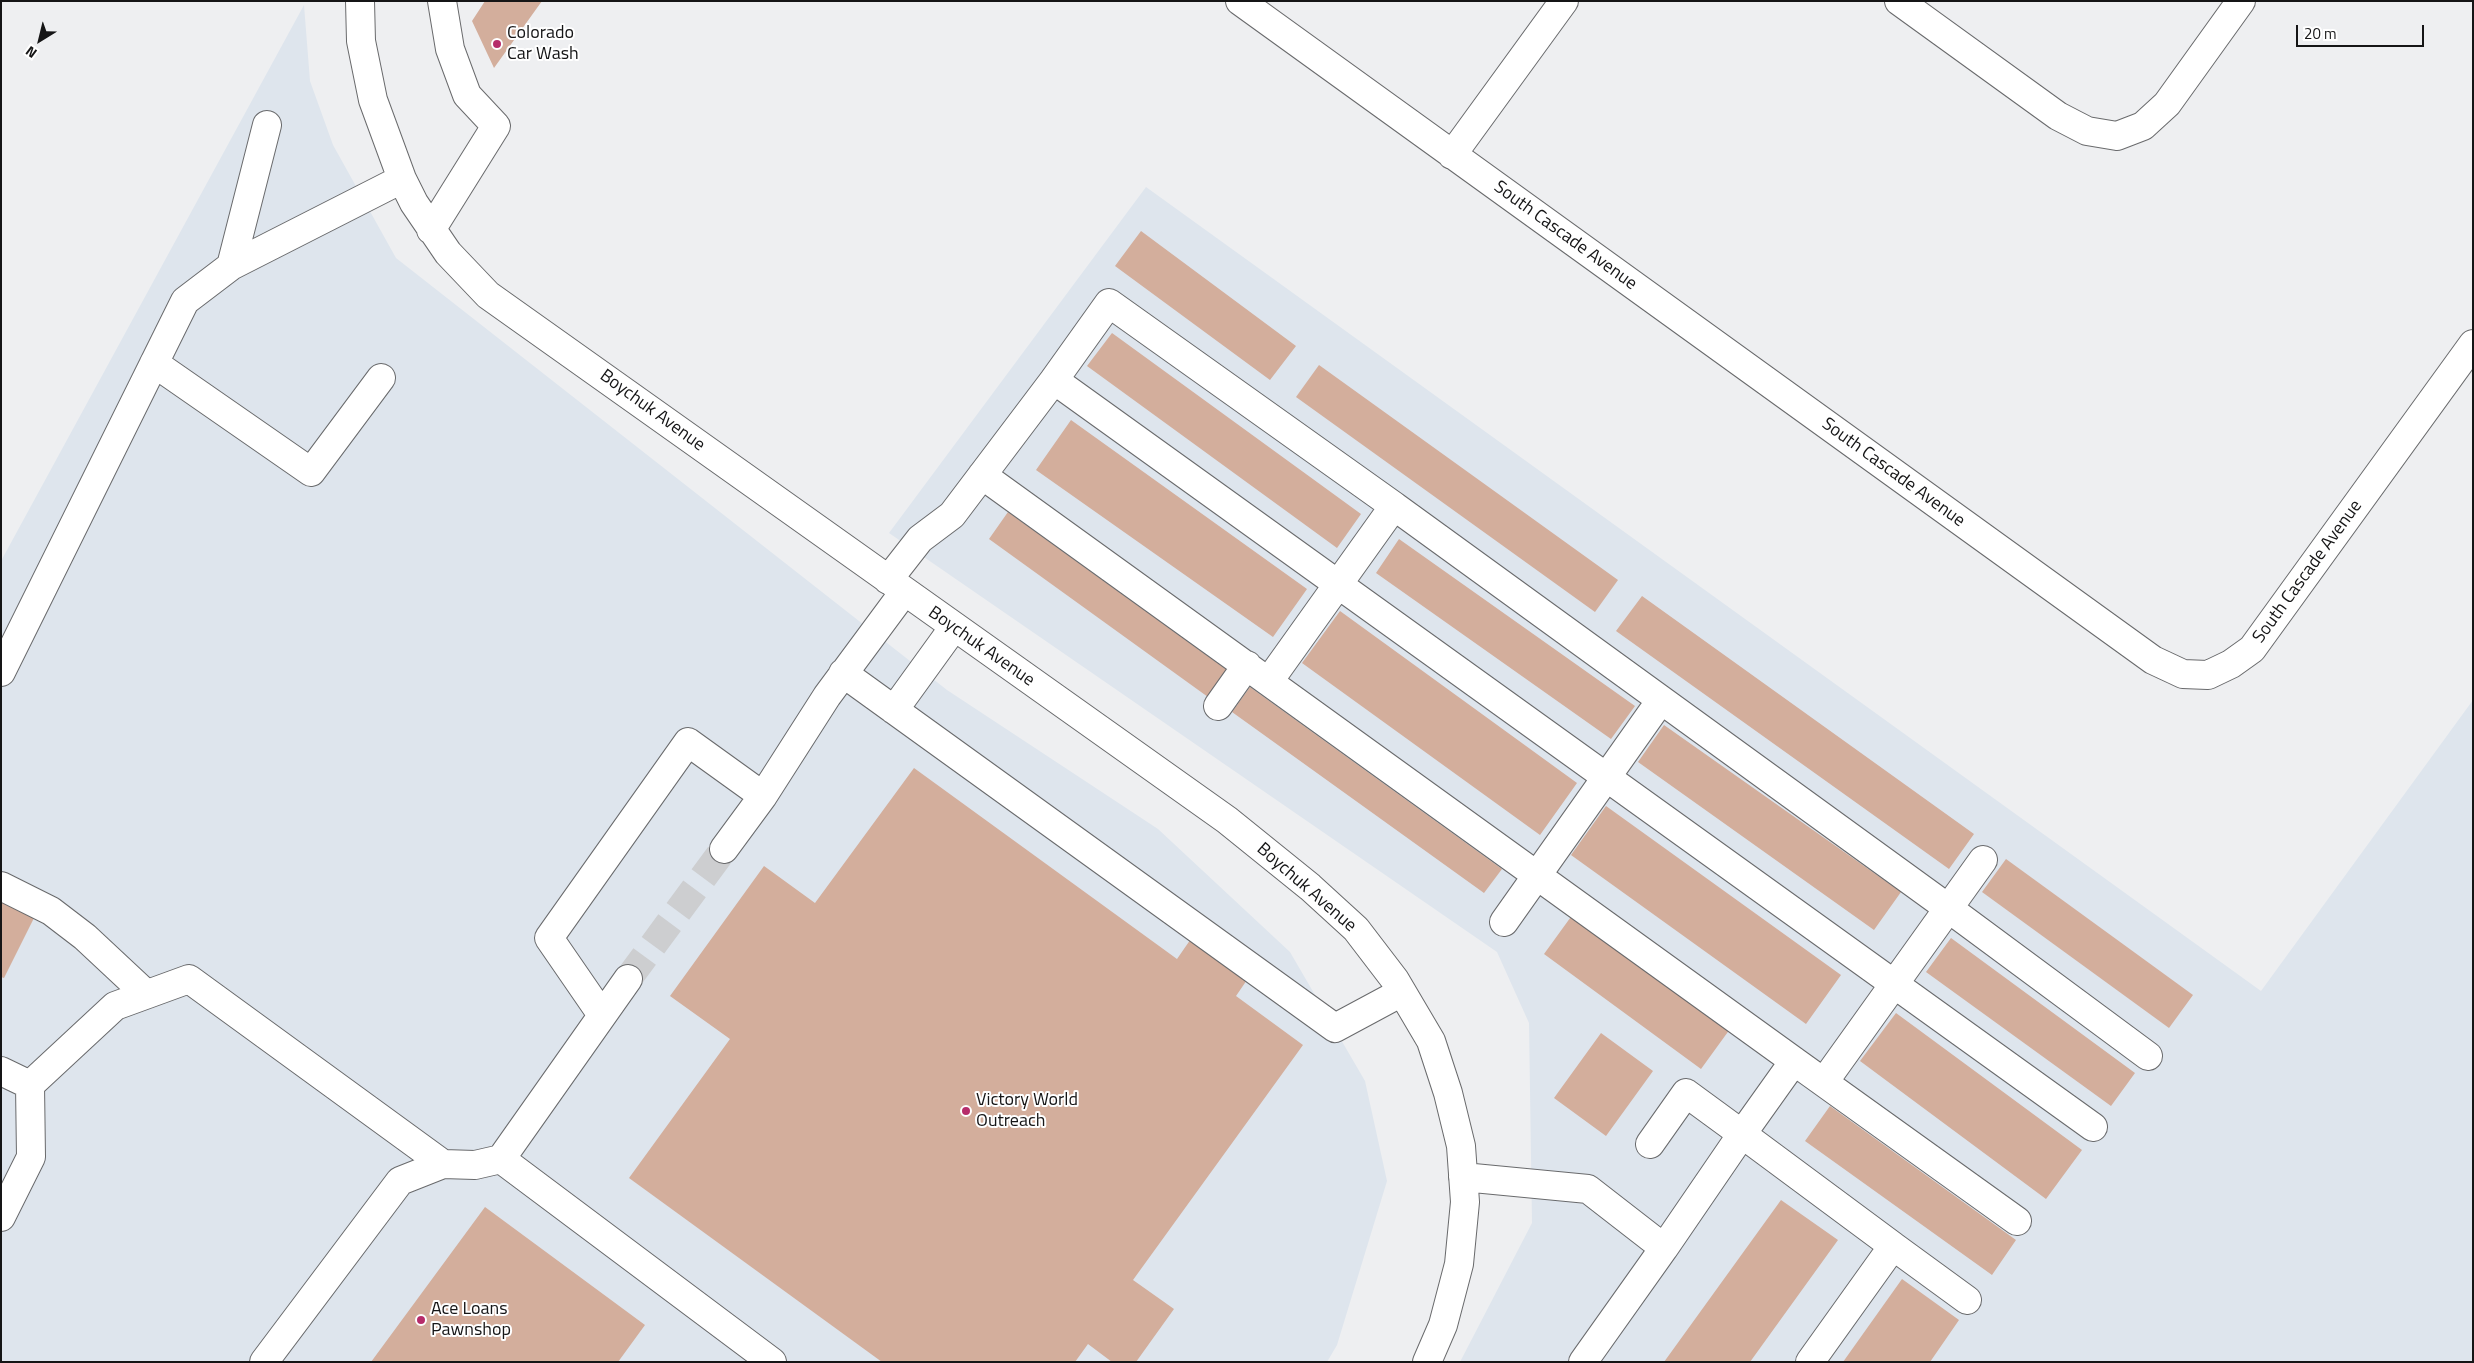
<!DOCTYPE html>
<style>
body{margin:0}
#map{position:relative;width:2474px;height:1363px;overflow:hidden;background:#eeeff1;font-family:"Titillium Web",sans-serif}
canvas{display:block}
.frame{position:absolute;inset:0;border:2px solid #151516;pointer-events:none}
.north{position:absolute;left:15px;top:15px;width:50px;height:50px;-webkit-text-stroke:4px #fff;paint-order:stroke;rotate:216deg;font-size:14px;font-weight:700;line-height:20px;text-align:center;color:#151516}
.north::after{content:'';display:block;margin:auto;width:18px;height:22px;background:#151516;clip-path:polygon(50% 0,100% 100%,50% 72%,0 100%)}
.scale{position:absolute;left:2296px;top:25px;width:128px;height:22px;box-sizing:border-box;border:2px solid #151516;border-top:0;padding-left:6px;font-size:15px;line-height:18px;white-space:nowrap;color:#151516;-webkit-text-stroke:4px #fff;paint-order:stroke}
</style>
<div id="map">
<canvas width="2474" height="1363"></canvas>
<div class="frame"></div>
<div class="north">N</div>
<div class="scale">20 m</div>
</div>
<script>
const ctx = document.querySelector('canvas').getContext('2d');
ctx.lineJoin = 'round';
function fillPath(path, color) {
  ctx.fillStyle = color;
  ctx.fill(path, 'evenodd');
}
function shape(rows) {
  const path = new Path2D();
  for (const r of rows) {
    path.moveTo(r[0], r[1]);
    for (let i = 2; i < r.length; i += 2) path.lineTo(r[i], r[i + 1]);
  }
  return path;
}
function trace(path, color, width, dash) {
  ctx.strokeStyle = color;
  ctx.lineWidth = width;
  ctx.lineCap = dash ? 'butt' : 'round';
  ctx.setLineDash(dash || []);
  ctx.stroke(path);
}
function drawText(font, color, halo, rows, align = 'center') {
  ctx.font = font + ' "Titillium Web",sans-serif';
  ctx.lineWidth = 4;
  ctx.setLineDash([]);
  ctx.textBaseline = 'middle';
  ctx.strokeStyle = halo;
  ctx.fillStyle = color;
  for (const [text, x, y, turn = 0] of rows) {
    ctx.save();
    ctx.translate(x, y);
    ctx.rotate((+turn || 0) * Math.PI / 180);
    ctx.textAlign = isNaN(turn) ? turn : align;
    if (halo) ctx.strokeText(text, 0, 0);
    ctx.fillText(text, 0, 0);
    ctx.restore();
  }
}
const built = shape([
 [304,5,310,81,333,145,396,258,947,690,1158,829,1290,952,1365,1081,1387,1181,1337,1345,1327,1362,1,1362,1,561],
 [1146,187,2261,991,2473,700,2473,1362,1460,1362,1532,1223,1529,1023,1497,952,889,533]
]);
const building = shape([
 [485,1,542,1,494,68,472,21],
 [1141,231,1296,346,1270,380,1115,266],
 [1112,333,1361,514,1337,548,1087,366],
 [1319,365,1618,580,1595,612,1296,397],
 [1071,420,1307,589,1273,637,1036,470],
 [1008,512,1227,670,1208,697,989,539],
 [1399,539,1635,706,1611,739,1376,573],
 [1642,596,1974,834,1949,869,1616,631],
 [1340,611,1577,783,1540,835,1302,663],
 [1250,687,1502,869,1484,893,1232,712],
 [1664,725,1901,892,1874,930,1638,762],
 [914,768,1177,959,1195,933,1251,974,1236,996,1303,1045,1133,1280,1174,1309,1136,1362,1112,1362,1088,1344,1075,1362,882,1362,629,1178,730,1039,670,996,764,866,815,903],
 [1606,806,1841,975,1806,1024,1571,855],
 [2006,859,2193,995,2169,1028,1982,892],
 [1,896,36,914,4,978,1,977],
 [1573,914,1730,1029,1701,1069,1544,954],
 [1951,938,2135,1073,2111,1106,1926,972],
 [1896,1013,2082,1150,2046,1199,1860,1061],
 [1601,1033,1653,1071,1606,1136,1554,1098],
 [1830,1106,2016,1240,1992,1275,1805,1141],
 [1781,1200,1838,1240,1750,1362,1664,1362],
 [485,1207,645,1325,618,1362,371,1362],
 [1902,1279,1959,1320,1930,1362,1843,1362]
]);
const minorTunnel = shape([
 [628,979,724,849]
]);
const minor = shape([
 [360,1,361,41,373,100,402,179,414,203,448,253,488,295,1227,820,1310,887,1356,929,1395,980,1431,1041,1448,1093,1461,1146,1465,1202,1459,1264,1443,1325,1427,1362],
 [1240,1,2153,660,2183,674,2208,675,2231,664,2252,649,2473,344],
 [1899,1,2058,116,2087,131,2117,136,2143,126,2167,104,2241,1],
 [1452,155,1564,1],
 [431,230,496,126,467,95,450,49,442,1],
 [231,266,267,125],
 [154,363,311,472,381,378],
 [1054,380,1109,303,1394,506],
 [982,475,1794,1061],
 [888,580,920,539,952,515,1054,380,2093,1127],
 [1,672,185,301,231,266,402,179],
 [843,673,1335,1028,1402,992],
 [1269,681,1394,506,1948,908,2148,1056],
 [1218,706,1247,665],
 [894,710,954,627],
 [724,849,763,796,827,696,904,592],
 [1,886,51,911,85,937,146,994],
 [1504,922,1661,700],
 [602,1015,549,938,688,742,763,796],
 [1,1071,30,1085],
 [1824,1082,1983,860],
 [1650,1144,1686,1093,1742,1134,1794,1061,2017,1221],
 [501,1159,772,1362],
 [1463,1177,1588,1189,1664,1248,1583,1362],
 [1,1217,31,1157,30,1085,115,1006,189,979,443,1164],
 [1664,1248,1742,1134,1893,1246],
 [264,1362,400,1181,443,1164,475,1165,501,1159,628,979],
 [1810,1362,1893,1246,1967,1300]
]);
const markers = [
 [497,44,5,"#b62c6a"],
 [966,1111,5,"#b62c6a"],
 [421,1320,5,"#b62c6a"]
];
const poiNames = [
 ["Colorado",507,34],
 ["Car Wash",507,55],
 ["Victory World",976,1101],
 ["Outreach",976,1122],
 ["Ace Loans",431,1310],
 ["Pawnshop",431,1331]
];
const streetNames = [
 ["South Cascade Avenue",1565,236,36],
 ["Boychuk Avenue",652,411,36],
 ["South Cascade Avenue",1893,473,36],
 ["South Cascade Avenue",2308,572,-54],
 ["Boychuk Avenue",981,647,35],
 ["Boychuk Avenue",1306,888,41]
];
fillPath(built, '#dee5ed');
fillPath(building, '#d3ae9c');
trace(minorTunnel, '#cdced0', 28, [28, 14]);
trace(minor, '#696a6c', 30);
trace(minor, '#fff', 28);
for (const [x, y, r, color] of markers) {
  const dot = new Path2D();
  dot.arc(x, y, r, 0, 2 * Math.PI);
  ctx.fillStyle = color;
  ctx.fill(dot);
  trace(dot, '#fff', 2);
}
drawText('18px', '#151516', '#fff', poiNames, 'left');
drawText('18px', '#151516', '#fff', streetNames);
</script>
